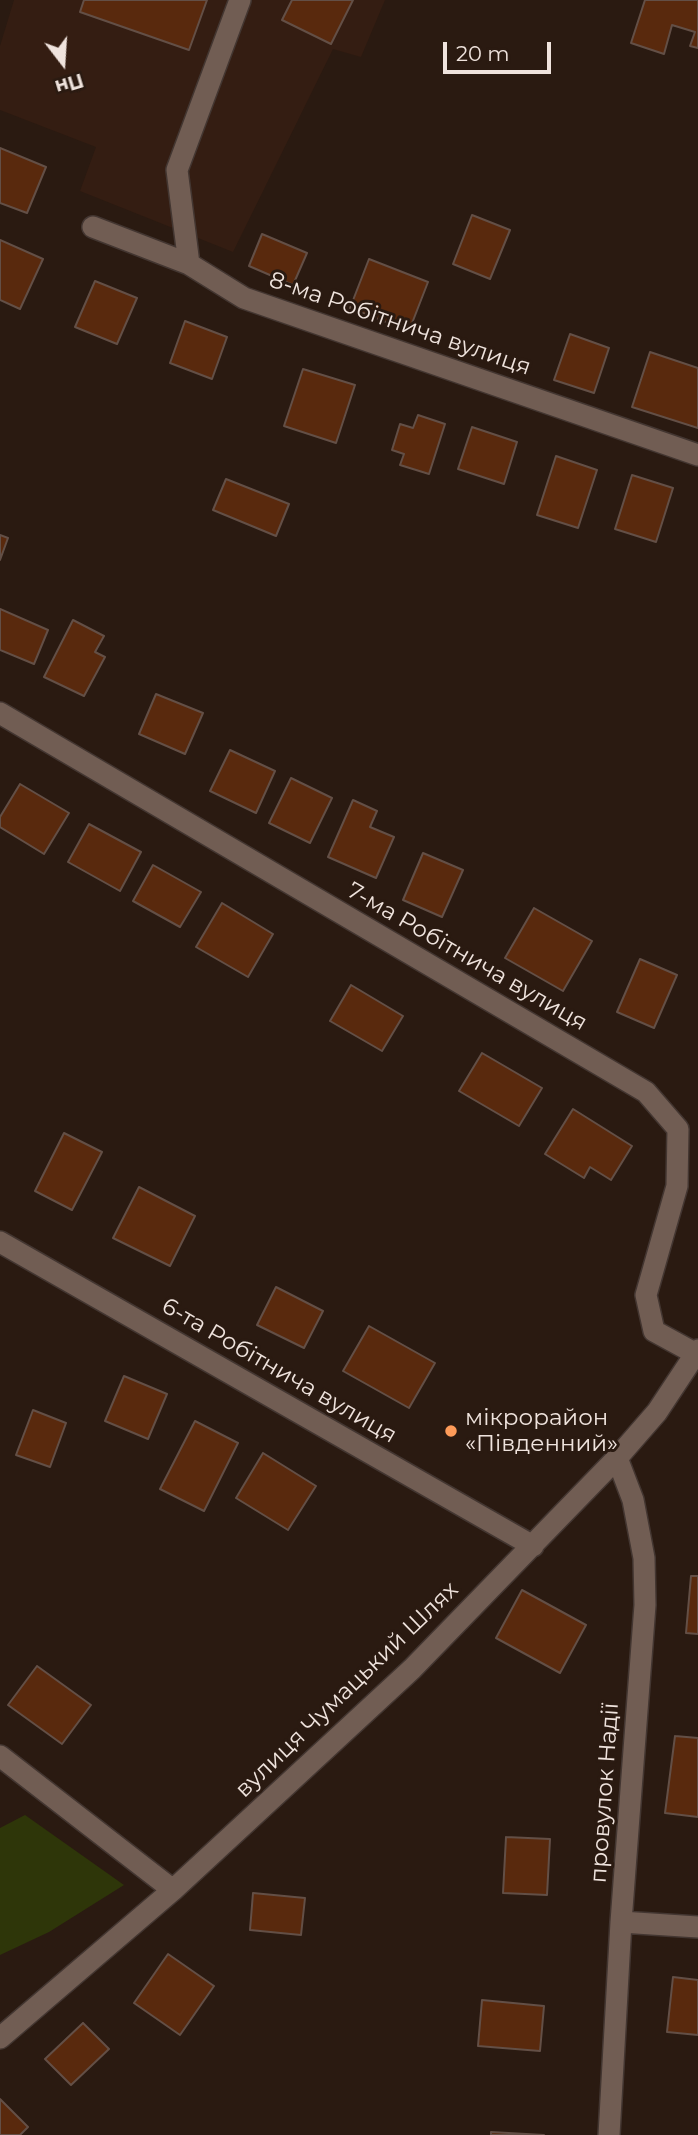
<!DOCTYPE html>
<meta charset="utf-8">
<style>
body{margin:0}
#map{position:relative;width:698px;height:2135px;overflow:hidden;background:#2a1a11;font-family:Montserrat,sans-serif}
canvas{display:block}
.north{position:absolute;left:28px;top:28px;width:70px;height:70px;-webkit-text-stroke:5px #2a1a11;paint-order:stroke;rotate:163deg;font-size:19px;font-weight:700;line-height:28px;text-align:center;color:#efe3dd}
.north::after{content:'';display:block;margin:auto;width:24px;height:32px;background:#efe3dd;clip-path:polygon(50% 0,100% 100%,50% 72%,0 100%)}
.scale{position:absolute;left:443px;top:42px;width:108px;height:32px;box-sizing:border-box;border:4px solid #efe3dd;border-top:0;padding-left:9px;font-size:21px;line-height:24px;white-space:nowrap;color:#efe3dd;-webkit-text-stroke:5px #2a1a11;paint-order:stroke}
</style>
<div id="map">
<canvas width="698" height="2135"></canvas>
<div class="north">Пн</div>
<div class="scale">20 m</div>
</div>
<script>
const ctx = document.querySelector('canvas').getContext('2d');
ctx.lineJoin = 'round';
function fillPath(path, color) {
  ctx.fillStyle = color;
  ctx.fill(path, 'evenodd');
}
function shape(rows) {
  const path = new Path2D();
  for (const r of rows) {
    path.moveTo(r[0], r[1]);
    for (let i = 2; i < r.length; i += 2) path.lineTo(r[i], r[i + 1]);
  }
  return path;
}
function trace(path, color, width, dash) {
  ctx.strokeStyle = color;
  ctx.lineWidth = width;
  ctx.lineCap = dash ? 'butt' : 'round';
  ctx.setLineDash(dash || []);
  ctx.stroke(path);
}
function drawText(font, color, halo, rows, align = 'center') {
  ctx.font = font + ' Montserrat,sans-serif';
  ctx.lineWidth = 6;
  ctx.setLineDash([]);
  ctx.textBaseline = 'middle';
  ctx.strokeStyle = halo;
  ctx.fillStyle = color;
  for (const [text, x, y, turn = 0] of rows) {
    ctx.save();
    ctx.translate(x, y);
    ctx.rotate((+turn || 0) * Math.PI / 180);
    ctx.textAlign = isNaN(turn) ? turn : align;
    if (halo) ctx.strokeText(text, 0, 0);
    ctx.fillText(text, 0, 0);
    ctx.restore();
  }
}
const built = shape([
 [14,0,385,0,361,57,333,49,233,252,80,191,96,147,0,110,0,46]
]);
const green = shape([
 [25,1815,124,1885,49,1932,0,1955,0,1828]
]);
const building = shape([
 [84,0,207,0,189,50,80,12,84,0],
 [292,0,353,0,331,44,282,20,292,0],
 [645,0,698,0,698,48,690,46,695,32,672,25,664,54,631,43,645,0],
 [0,148,46,167,27,213,0,203,0,148],
 [472,215,510,230,490,279,453,264,472,215],
 [262,234,307,253,293,285,249,266,262,234],
 [0,240,43,259,20,309,0,300,0,240],
 [369,259,428,282,409,331,350,308,369,259],
 [95,281,137,298,117,344,75,327,95,281],
 [185,321,227,337,212,379,170,363,185,321],
 [570,334,609,348,594,393,554,380,570,334],
 [650,352,698,368,698,428,632,407,650,352],
 [303,369,355,385,336,443,284,426,303,369],
 [418,415,445,424,429,474,400,465,404,454,392,450,400,424,413,428,418,415],
 [472,427,517,442,504,484,458,469,472,427],
 [556,456,597,470,578,528,537,515,556,456],
 [632,475,673,488,656,542,615,529,632,475],
 [226,479,289,504,276,536,213,510,226,479],
 [0,535,8,538,0,560,0,535],
 [0,609,48,630,34,664,0,650,0,609],
 [73,620,104,636,95,652,105,657,84,696,44,677,73,620],
 [156,694,203,713,185,754,139,734,156,694],
 [230,750,275,771,256,813,210,791,230,750],
 [291,778,332,798,310,843,269,823,291,778],
 [20,784,69,813,44,854,0,827,0,817,20,784],
 [353,800,377,811,370,827,394,837,376,878,328,857,353,800],
 [89,824,141,852,120,891,68,862,89,824],
 [423,853,463,870,442,917,403,900,423,853],
 [153,865,201,892,180,927,133,901,153,865],
 [222,903,273,934,248,977,196,947,222,903],
 [534,908,592,941,563,991,505,958,534,908],
 [640,959,677,975,654,1028,617,1012,640,959],
 [351,985,403,1016,382,1051,330,1021,351,985],
 [482,1053,542,1088,519,1126,459,1091,482,1053],
 [573,1109,632,1146,611,1180,590,1167,584,1178,545,1154,573,1109],
 [64,1133,102,1152,72,1210,35,1191,64,1133],
 [139,1187,195,1216,170,1266,113,1238,139,1187],
 [276,1287,323,1311,304,1348,257,1325,276,1287],
 [369,1326,435,1363,409,1408,343,1371,369,1326],
 [124,1376,167,1394,148,1439,105,1421,124,1376],
 [33,1410,66,1423,50,1467,16,1455,33,1410],
 [195,1421,238,1443,204,1511,160,1489,195,1421],
 [263,1453,316,1486,288,1530,236,1498,263,1453],
 [691,1576,698,1576,698,1634,686,1633,691,1576],
 [522,1590,586,1625,560,1673,496,1638,522,1590],
 [37,1666,91,1705,62,1744,8,1705,37,1666],
 [675,1736,698,1738,698,1817,665,1813,675,1736],
 [506,1837,550,1839,547,1895,503,1893,506,1837],
 [253,1893,305,1898,301,1935,250,1930,253,1893],
 [168,1954,214,1986,180,2035,134,2003,168,1954],
 [673,1977,698,1980,698,2035,667,2032,673,1977],
 [482,2000,544,2006,540,2051,478,2046,482,2000],
 [83,2023,109,2049,71,2085,45,2059,83,2023],
 [0,2099,28,2127,20,2135,0,2135,0,2099],
 [491,2132,544,2135,491,2135,491,2132]
]);
const minor = shape([
 [93,227,189,264,244,298,698,455],
 [189,264,177,170,240,0],
 [0,713,646,1092,678,1129,677,1186,646,1295,654,1331,698,1355],
 [0,1242,533,1546],
 [0,1756,173,1890],
 [621,1922,698,1927],
 [0,2038,173,1890,412,1669,617,1458,657,1412,698,1350],
 [609,2135,621,1922,645,1605,644,1558,633,1500,617,1458]
]);
const markers = [
 [451,1431,7,"#fe9b59"]
];
const streetNames = [
 ["8-ма Робітнича вулиця",400,324,19],
 ["7-ма Робітнича вулиця",467,957,30],
 ["6-та Робітнича вулиця",279,1371,30],
 ["вулиця Чумацький Шлях",347,1690,-44],
 ["провулок Надії",605,1793,-86]
];
const poiNames = [
 ["мікрорайон",465,1418],
 ["«Південний»",465,1444]
];
fillPath(built, '#341d12');
fillPath(green, '#2e3609');
fillPath(building, '#59290d');
trace(building, '#634f46', 2);
trace(minor, '#433631', 24);
trace(minor, '#715d53', 21);
for (const [x, y, r, color] of markers) {
  const dot = new Path2D();
  dot.arc(x, y, r, 0, 2 * Math.PI);
  ctx.fillStyle = color;
  ctx.fill(dot);
  trace(dot, '#2a1a11', 2.5);
}
drawText('23px', '#efe3dd', '#2a1a11', streetNames);
drawText('23px', '#efe3dd', '#2a1a11', poiNames, 'left');
</script>
